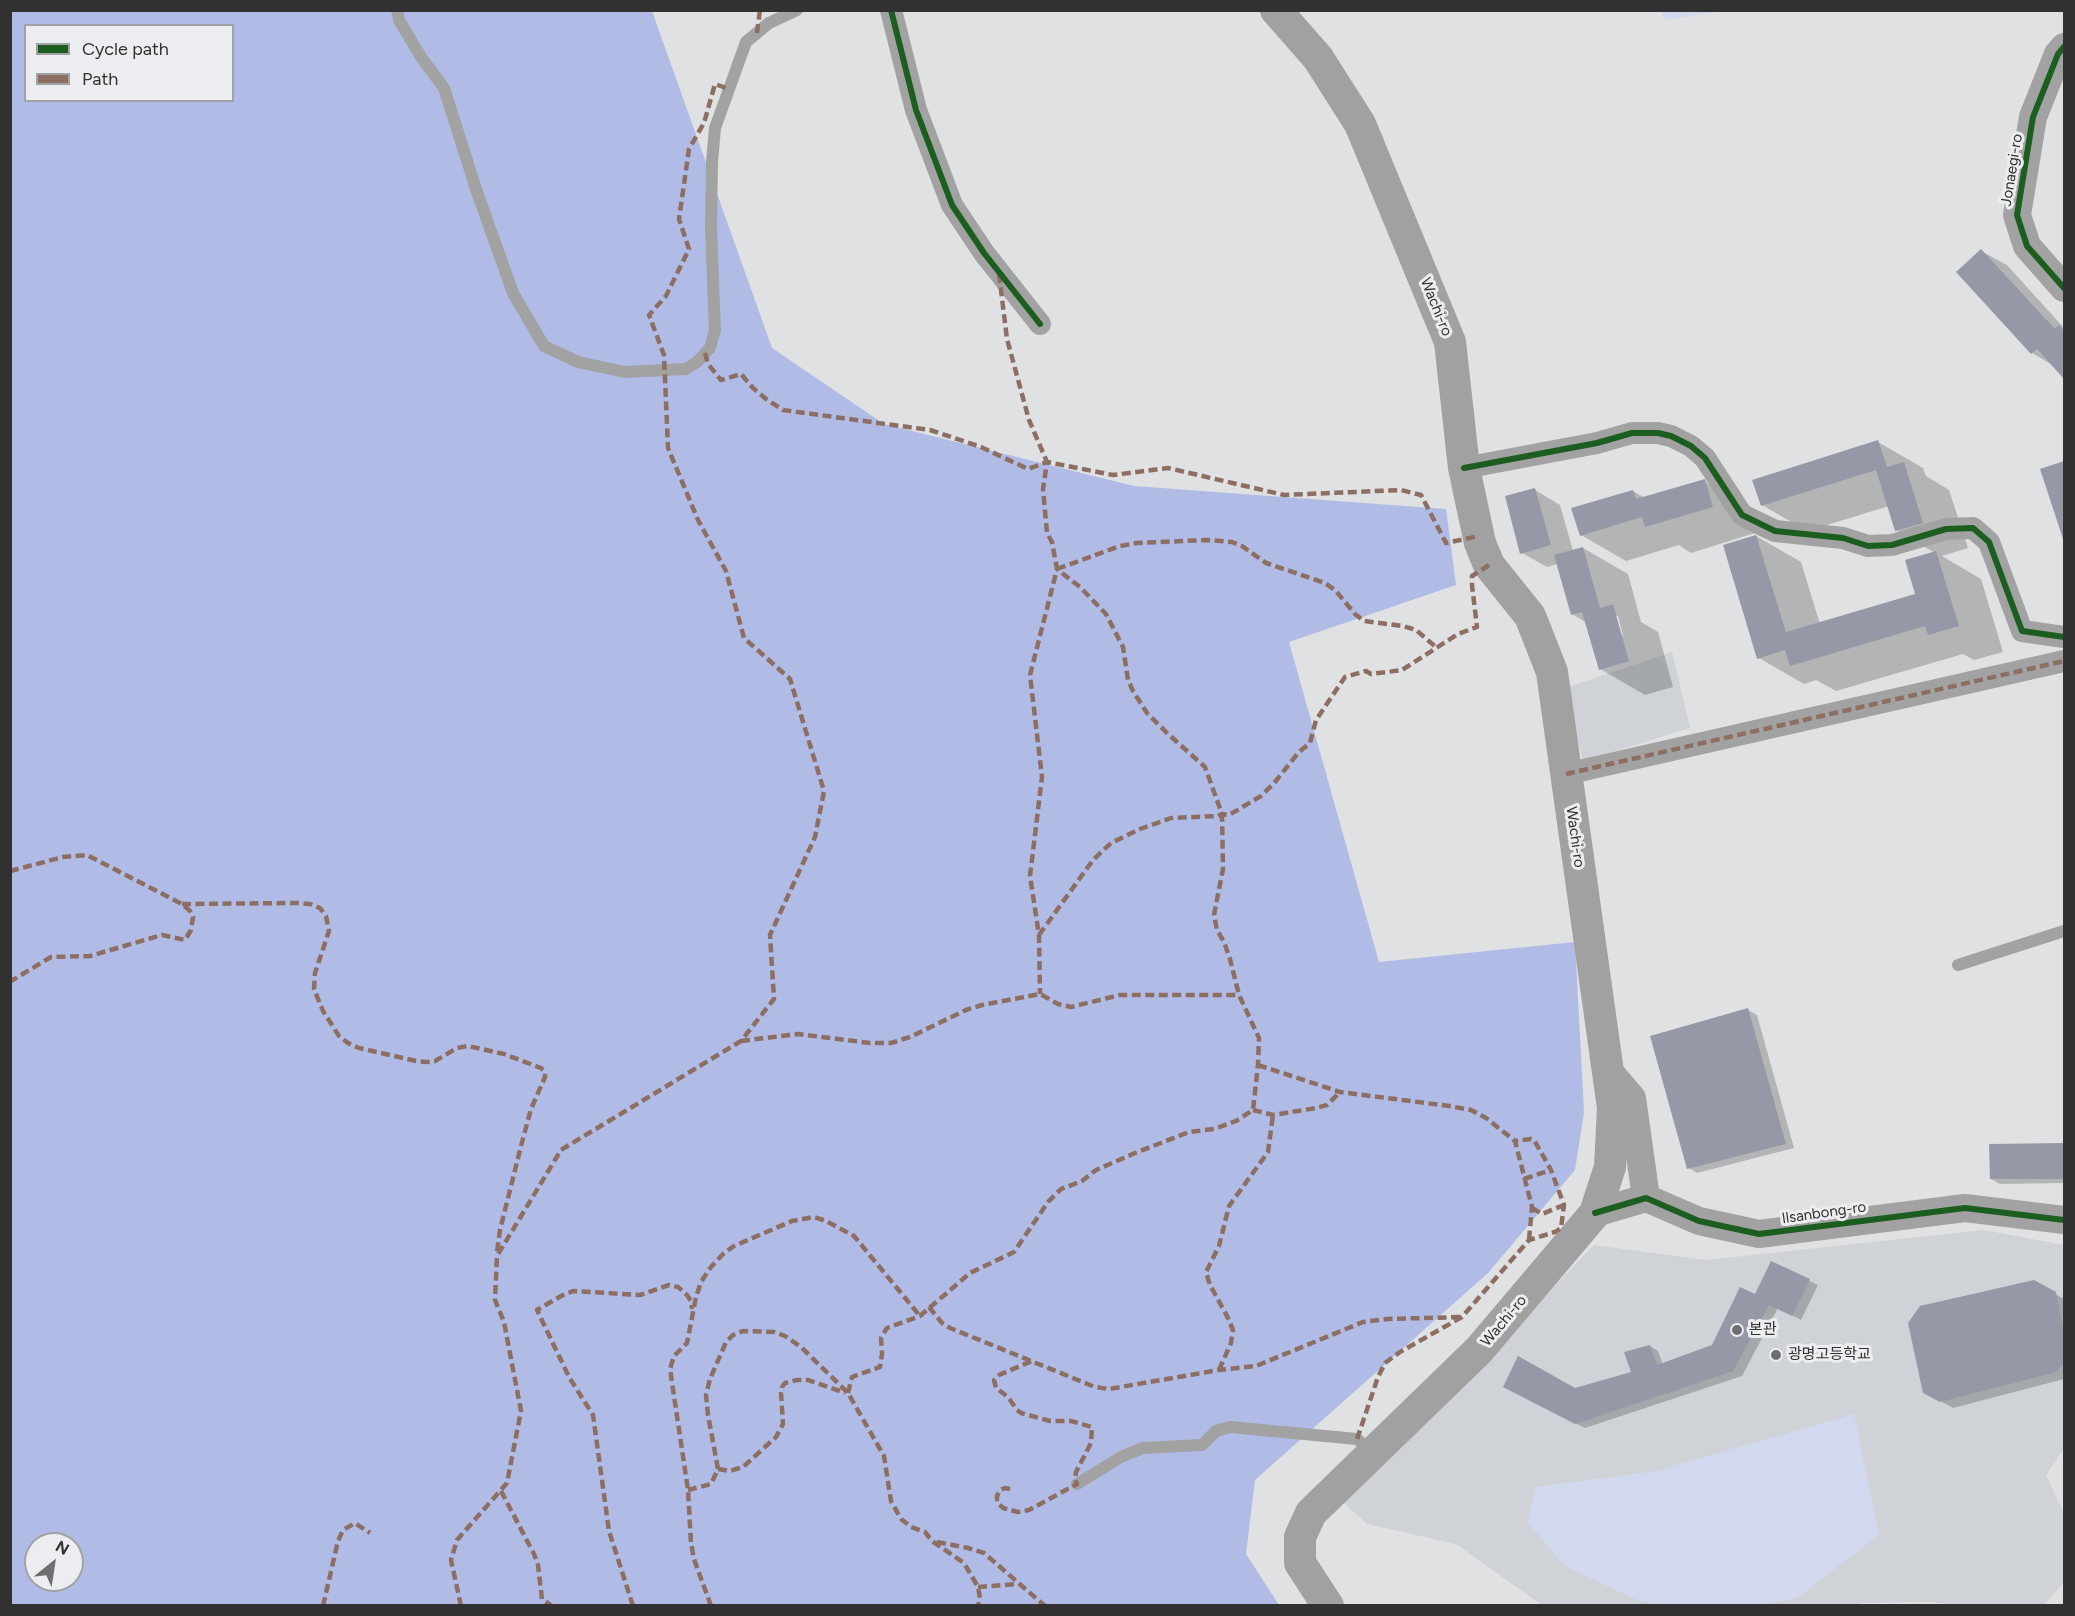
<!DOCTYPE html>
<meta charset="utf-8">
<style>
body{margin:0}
#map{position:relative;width:2075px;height:1616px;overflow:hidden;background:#e0e1e2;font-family:Figtree,sans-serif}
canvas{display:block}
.frame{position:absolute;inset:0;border:12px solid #313132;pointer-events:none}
.legend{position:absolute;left:24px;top:24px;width:210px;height:78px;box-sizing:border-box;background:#ecedf0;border:2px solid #a1a2a4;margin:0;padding:8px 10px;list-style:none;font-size:18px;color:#313132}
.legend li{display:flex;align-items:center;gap:12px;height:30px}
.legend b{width:30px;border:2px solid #a1a2a4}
.north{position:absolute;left:24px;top:1532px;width:60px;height:60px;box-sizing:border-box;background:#ecedf0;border:2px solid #a1a2a4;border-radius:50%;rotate:30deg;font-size:16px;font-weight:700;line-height:24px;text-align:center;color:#313132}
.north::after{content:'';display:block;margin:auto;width:21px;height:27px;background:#6e6f70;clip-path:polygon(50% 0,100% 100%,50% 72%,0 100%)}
</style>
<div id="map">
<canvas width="2075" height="1616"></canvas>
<div class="frame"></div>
<ul class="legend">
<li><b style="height:8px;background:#1b5e20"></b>Cycle path</li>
<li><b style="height:8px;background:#8d6e63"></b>Path</li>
</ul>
<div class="north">N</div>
</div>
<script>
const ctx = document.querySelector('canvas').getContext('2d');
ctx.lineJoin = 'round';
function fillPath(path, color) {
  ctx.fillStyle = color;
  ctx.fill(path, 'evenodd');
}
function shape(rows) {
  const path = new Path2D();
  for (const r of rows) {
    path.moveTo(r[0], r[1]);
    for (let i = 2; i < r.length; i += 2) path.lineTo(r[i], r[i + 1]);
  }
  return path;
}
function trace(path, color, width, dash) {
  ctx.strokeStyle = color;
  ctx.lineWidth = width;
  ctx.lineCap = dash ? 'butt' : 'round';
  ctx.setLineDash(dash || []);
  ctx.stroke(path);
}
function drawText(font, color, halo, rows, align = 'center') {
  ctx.font = font + ' Figtree,"Noto Sans KR",sans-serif';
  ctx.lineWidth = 6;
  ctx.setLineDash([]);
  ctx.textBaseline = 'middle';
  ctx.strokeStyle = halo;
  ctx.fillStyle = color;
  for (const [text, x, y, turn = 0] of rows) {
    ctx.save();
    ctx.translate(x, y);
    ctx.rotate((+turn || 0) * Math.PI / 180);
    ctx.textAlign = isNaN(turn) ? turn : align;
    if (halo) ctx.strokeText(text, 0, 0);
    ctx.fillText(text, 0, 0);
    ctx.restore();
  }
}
const built = shape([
 [1672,652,1690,728,1583,761,1565,688],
 [1984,1230,2064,1245,2064,1449,2046,1475,2064,1513,2064,1582,2044,1605,1963,1606,1932,1602,1860,1603,1856,1606,1542,1605,1456,1544,1367,1524,1344,1503,1594,1245,1706,1260]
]);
const green = shape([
 [1661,10,1722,10,1722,11,1664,20],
 [1854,1414,1879,1535,1797,1598,1754,1606,1659,1606,1637,1600,1566,1567,1527,1522,1536,1487,1656,1471]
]);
const forest = shape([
 [11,11,652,11,772,348,884,424,1134,486,1446,509,1456,585,1289,642,1379,962,1575,942,1584,1112,1575,1170,1488,1273,1255,1480,1246,1554,1279,1605,11,1606],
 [26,26,232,26,232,100,26,100],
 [36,1544,72,1544,72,1580,36,1580]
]);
const shadow = shape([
 [1981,251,2007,265,2064,328,2064,377,2054,366,2032,353],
 [1878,442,1923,468,1926,476,1949,490,1968,548,1942,556,1981,579,2003,652,1974,660,1963,654,1836,691,1816,680,1804,684,1759,658,1756,536,1801,562,1820,624,1917,595,1935,553,1896,530,1889,506,1807,531,1762,505],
 [2064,463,2064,538,2042,470],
 [1704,481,1750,507,1758,532,1691,553,1679,545,1626,561,1581,535,1633,491,1645,498],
 [1535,490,1560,505,1573,551,1583,548,1628,574,1641,622,1658,632,1673,687,1645,695,1600,669,1587,623,1572,614,1558,564,1547,567,1522,553],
 [1615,616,1618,616,1623,636,1620,636],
 [1748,1010,1757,1015,1794,1148,1697,1173,1689,1168],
 [2064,1145,2064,1183,2000,1184,1991,1179,1991,1146],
 [1772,1263,1818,1285,1801,1320,1778,1308,1742,1376,1585,1428,1513,1391,1575,1390,1632,1373,1650,1346,1658,1351,1663,1365,1713,1346,1756,1296],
 [2033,1282,2064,1299,2064,1379,1953,1408,1924,1392]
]);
const building = shape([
 [1981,249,2055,329,2059,325,2064,331,2064,379,2037,349,2031,354,1956,272],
 [1878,440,1887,467,1904,462,1923,523,1895,531,1876,470,1761,506,1752,480],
 [2064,461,2064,542,2040,469],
 [1705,479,1713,507,1645,527,1642,517,1580,536,1571,508,1633,490,1636,499],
 [1535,488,1551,545,1520,554,1505,496],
 [1756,535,1786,632,1915,594,1905,560,1936,551,1959,626,1928,635,1925,626,1790,666,1785,650,1757,659,1723,545],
 [1583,547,1600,608,1613,604,1629,661,1599,670,1582,612,1571,615,1554,555],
 [1748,1008,1786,1144,1687,1169,1650,1036],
 [2064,1143,2064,1179,1990,1179,1989,1144],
 [1771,1261,1810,1279,1792,1316,1769,1305,1733,1371,1575,1424,1503,1387,1518,1356,1575,1388,1631,1372,1624,1352,1650,1345,1657,1365,1712,1345,1740,1287,1755,1294],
 [2034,1280,2056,1292,2064,1335,2064,1363,2056,1372,1940,1402,1923,1393,1908,1323,1920,1306]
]);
const service = shape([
 [397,10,399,20,421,57,444,88,476,189,513,293,544,346,578,362,625,372,686,369,697,362,710,348,715,330,711,229,712,162,715,128,746,42,769,23,797,10],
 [1958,965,2064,931],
 [1077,1484,1121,1457,1143,1448,1202,1445,1216,1431,1230,1427,1357,1439,1372,1452]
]);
const minor = shape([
 [891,10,916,110,952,205,984,253,1040,324],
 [1464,468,1597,443,1632,433,1658,433,1671,436,1691,446,1705,458,1742,515,1775,531,1843,538,1868,546,1892,545,1946,529,1973,528,1989,542,2022,631,2064,637],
 [1566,774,2064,661]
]);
const tertiary = shape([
 [2064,47,2058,54,2033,117,2017,215,2027,246,2064,288],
 [1608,1070,1632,1098,1646,1198],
 [1595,1213,1646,1198,1699,1221,1759,1234,1965,1208,2064,1220]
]);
const secondary = shape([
 [1276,10,1318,58,1360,124,1450,342,1464,468,1480,543,1489,565,1530,616,1552,672,1613,1108,1610,1167,1595,1213,1479,1350,1311,1513,1300,1537,1300,1563,1328,1606]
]);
const quiet = shape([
 [757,33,760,10],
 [999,274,1007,339,1029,420,1047,462,1043,489,1047,533,1052,542,1057,569,1030,675,1042,777,1030,876,1039,935,1040,994],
 [705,353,708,364,721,380,741,374,753,388,766,399,783,410,930,430,981,447,1028,469,1047,462,1113,475,1168,468,1284,495,1401,490,1421,495,1446,543,1479,536],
 [1057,569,1120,546,1137,543,1208,540,1232,542,1242,546,1266,563,1325,583,1335,590,1355,614,1364,621,1403,626,1416,630,1437,648],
 [1566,774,2064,661],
 [10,871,63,857,87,855,182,904,190,911,193,917,191,930,185,940,162,935,90,956,51,957,11,981],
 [182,904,298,903,310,904,320,908,326,916,329,931,315,973,314,989,323,1011,339,1036,348,1043,359,1048,416,1061,427,1062,435,1061,457,1048,468,1046,504,1054,541,1068,545,1072,545,1077,531,1109,521,1146,500,1230,497,1252],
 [1039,935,1093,860,1111,843,1140,829,1171,818,1218,816,1222,814,1229,815,1261,796,1275,782,1298,753,1310,743,1316,720,1345,677,1366,671,1371,674,1402,670,1458,634,1477,627,1472,585,1472,576,1489,565],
 [741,1041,798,1034,870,1043,891,1043,910,1037,966,1010,982,1005,1040,994,1058,1004,1071,1007,1120,995,1239,995],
 [1258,1065,1340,1092,1449,1106,1471,1110,1486,1118,1515,1141,1532,1207,1529,1240],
 [1253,1110,1273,1115,1316,1108,1327,1105,1340,1092],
 [1524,1179,1551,1170],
 [1532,1208,1542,1214,1564,1205],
 [929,1307,942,1323,950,1328,1095,1387,1109,1389,1219,1370,1256,1366,1363,1322,1387,1319,1462,1317],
 [1219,1370,1231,1343,1233,1330,1227,1316,1210,1285,1206,1272,1219,1246,1229,1206,1268,1152,1273,1115],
 [848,1393,852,1377,880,1367,882,1354,881,1338,887,1328,920,1316,970,1273,1014,1252,1048,1202,1061,1189,1082,1181,1096,1170,1135,1153,1189,1132,1214,1129,1236,1121,1253,1110,1258,1065,1259,1038,1239,995,1230,959,1224,942,1217,930,1214,915,1223,869,1222,814,1205,767,1167,733,1147,713,1133,691,1128,680,1123,647,1106,614,1080,587,1057,569],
 [1357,1439,1378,1377,1385,1363,1400,1352,1462,1317,1529,1240,1555,1232,1561,1228,1564,1205,1551,1170,1534,1140,1531,1139,1515,1141],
 [718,1469,730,1471,743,1467,776,1437,783,1424,781,1393,782,1387,785,1383,797,1380,808,1380,845,1393],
 [1010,1489,1005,1488,1000,1490,997,1496,997,1502,1003,1508,1018,1512,1029,1510,1077,1484,1075,1479,1076,1472,1091,1443,1092,1427,1071,1421,1050,1421,1021,1413,1017,1410,1008,1397,996,1388,994,1380,999,1375,1032,1361],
 [688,1490,711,1484,718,1469,708,1415,706,1395,710,1379,726,1342,733,1335,743,1331,774,1332,785,1336,801,1347,848,1393,884,1456,891,1501,901,1519,911,1527,925,1532,932,1541,964,1563,978,1587,980,1598,978,1606],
 [501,1491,534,1554,538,1565,542,1599,552,1606],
 [937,1542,968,1548,984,1553,1045,1606],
 [978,1587,1018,1584],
 [323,1606,338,1541,343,1530,355,1523,370,1533],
 [461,1606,451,1560,457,1540,507,1483,521,1411,504,1322,495,1300,497,1256,561,1150,741,1041,774,999,770,935,815,837,824,791,790,679,744,638,726,571,698,520,668,448,664,355,649,315,666,296,689,249,679,219,689,149,704,123,715,84,729,89],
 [633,1606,609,1531,593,1415,569,1377,537,1310,561,1296,573,1291,640,1295,669,1285,678,1287,687,1295,691,1301,692,1309],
 [711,1606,694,1559,691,1543,688,1490,670,1369,674,1356,687,1343,696,1297,701,1282,711,1267,724,1253,734,1246,792,1221,814,1217,826,1221,854,1236,920,1316]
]);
const cycleway = shape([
 [891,10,916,110,952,205,984,253,1040,324],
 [2064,47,2058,54,2033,117,2017,215,2027,246,2064,288],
 [1464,468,1597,443,1632,433,1658,433,1671,436,1691,446,1705,458,1742,515,1775,531,1843,538,1868,546,1892,545,1946,529,1973,528,1989,542,2022,631,2064,637],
 [1595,1213,1646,1198,1699,1221,1759,1234,1965,1208,2064,1220]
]);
const markers = [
 [1737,1330,6,"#6e6f70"],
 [1776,1355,6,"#6e6f70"]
];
const streetNames = [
 ["Jonaegi-ro",2012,170,-81],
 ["Wachi-ro",1436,307,68],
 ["Wachi-ro",1575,837,82],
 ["Ilsanbong-ro",1824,1213,-8],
 ["Wachi-ro",1504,1321,-50]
];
const poiNames = [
 ["본관",1749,1330],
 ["광명고등학교",1788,1355]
];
fillPath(built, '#cfd2d6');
fillPath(green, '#d2d8ee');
fillPath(forest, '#b1bce6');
fillPath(shadow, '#0003');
fillPath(building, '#9598a6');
trace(service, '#a2a2a2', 12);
trace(minor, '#a2a2a2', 22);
trace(tertiary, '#a2a2a2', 28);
trace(secondary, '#a1a1a1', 32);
trace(quiet, '#8d6e63', 4.5, [9, 4.5]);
trace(cycleway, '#1b5e20', 6);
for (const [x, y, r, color] of markers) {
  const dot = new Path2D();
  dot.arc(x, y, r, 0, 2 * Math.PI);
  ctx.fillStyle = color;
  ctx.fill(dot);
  trace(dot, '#ecedf0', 2);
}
drawText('15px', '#313132', '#ecedf0', streetNames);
drawText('15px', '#313132', '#ecedf0', poiNames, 'left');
</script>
